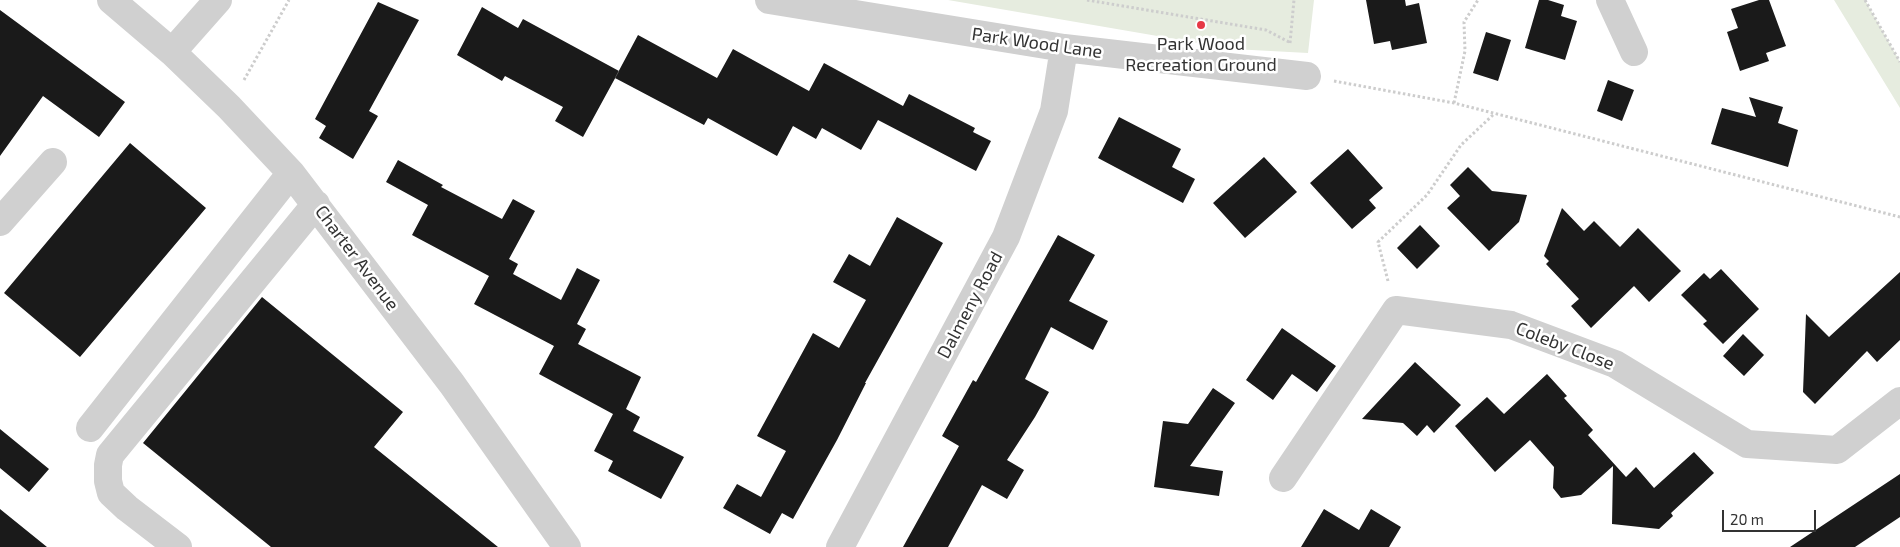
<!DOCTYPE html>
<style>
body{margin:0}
#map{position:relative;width:1900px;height:547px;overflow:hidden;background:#fff;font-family:"Exo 2",sans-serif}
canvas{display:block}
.scale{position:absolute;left:1722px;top:510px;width:94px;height:22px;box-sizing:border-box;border:2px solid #333;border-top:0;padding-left:6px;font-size:15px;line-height:18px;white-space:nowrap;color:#333;-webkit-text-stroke:4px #fff;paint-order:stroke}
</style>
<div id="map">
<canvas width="1900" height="547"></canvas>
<div class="scale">20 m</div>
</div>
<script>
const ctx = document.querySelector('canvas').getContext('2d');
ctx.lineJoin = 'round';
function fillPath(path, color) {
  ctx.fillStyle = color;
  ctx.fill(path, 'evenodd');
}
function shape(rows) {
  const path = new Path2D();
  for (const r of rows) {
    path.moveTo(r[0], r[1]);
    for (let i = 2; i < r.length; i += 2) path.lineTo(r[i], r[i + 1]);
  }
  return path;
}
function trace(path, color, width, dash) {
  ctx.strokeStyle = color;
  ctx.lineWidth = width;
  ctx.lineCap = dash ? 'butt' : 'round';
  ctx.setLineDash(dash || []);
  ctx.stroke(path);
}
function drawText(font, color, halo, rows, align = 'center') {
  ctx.font = font + ' "Exo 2",sans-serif';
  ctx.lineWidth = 5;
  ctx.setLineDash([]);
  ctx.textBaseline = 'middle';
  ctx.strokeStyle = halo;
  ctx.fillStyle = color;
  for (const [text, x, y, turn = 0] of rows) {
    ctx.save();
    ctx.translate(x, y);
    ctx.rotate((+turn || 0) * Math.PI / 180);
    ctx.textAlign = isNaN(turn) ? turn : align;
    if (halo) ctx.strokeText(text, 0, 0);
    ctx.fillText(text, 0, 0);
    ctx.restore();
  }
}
const green = shape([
 [948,0,1314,0,1308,53,1233,49],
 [1834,0,1865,0,1900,62,1900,108]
]);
const building = shape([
 [1366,0,1405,0,1406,6,1419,3,1427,43,1392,50,1390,41,1374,44],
 [1539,0,1548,0,1564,5,1561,16,1577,21,1565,60,1525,48],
 [1759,0,1769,0,1786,46,1766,53,1769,61,1740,71,1727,32,1738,28,1731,9],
 [378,2,419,20,369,111,378,116,353,159,319,138,326,126,315,119],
 [482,7,518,28,523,19,619,71,583,137,555,121,563,107,505,76,502,81,457,55],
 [0,10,125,102,99,137,43,96,0,156],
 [1486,32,1511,40,1498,81,1473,73],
 [638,35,717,78,733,49,809,91,824,63,903,106,909,94,975,128,973,132,991,141,976,171,878,120,861,150,822,128,816,139,793,126,777,156,708,118,704,125,615,78],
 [1608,80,1634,90,1622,121,1597,111],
 [1749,97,1783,107,1778,123,1798,130,1788,167,1711,144,1722,108,1756,117],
 [1119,117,1181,149,1172,167,1195,179,1183,203,1098,158],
 [130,143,206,208,80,357,4,293],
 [1348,149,1383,188,1369,200,1376,208,1352,229,1310,183],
 [1264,157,1297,192,1245,238,1213,203],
 [398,160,443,185,441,187,502,219,513,199,535,211,509,259,518,264,513,274,561,300,577,268,600,280,577,324,586,329,578,344,641,377,626,409,640,417,633,431,684,457,661,499,608,471,613,461,594,451,613,414,539,374,554,346,474,304,489,276,412,235,428,205,386,182],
 [1468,167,1492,191,1527,195,1519,222,1489,251,1447,208,1460,196,1450,185],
 [1562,208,1584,231,1594,221,1620,247,1638,228,1681,271,1649,302,1634,286,1591,328,1571,306,1579,299,1546,264,1549,261,1544,256],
 [897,217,943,243,865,383,866,383,837,440,793,519,782,513,770,534,723,508,737,484,761,497,786,451,757,436,813,333,839,348,866,300,833,282,849,254,870,266],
 [1420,225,1440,246,1417,269,1397,248],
 [1058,235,1095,255,1069,301,1108,321,1093,350,1051,327,1025,379,1049,392,1035,417,1007,460,1024,470,1007,499,982,485,948,547,903,547,959,446,942,436,973,380,976,382],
 [1721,269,1759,309,1723,344,1703,324,1707,321,1681,295,1704,273,1710,279],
 [1900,272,1900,340,1877,362,1867,351,1815,404,1803,392,1806,314,1829,337],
 [262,297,403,412,374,447,498,547,271,547,143,443],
 [1282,328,1336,366,1317,392,1292,374,1273,400,1246,380],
 [1743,334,1764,355,1744,376,1723,356],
 [1415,362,1461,405,1434,433,1427,425,1417,436,1403,423,1362,419],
 [1547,374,1567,396,1564,398,1593,430,1588,435,1626,477,1636,467,1654,488,1694,452,1714,473,1671,513,1673,516,1659,529,1612,524,1613,466,1581,495,1561,498,1553,488,1554,467,1530,440,1495,472,1455,426,1487,397,1504,414],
 [1213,388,1235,403,1190,466,1223,471,1219,496,1154,487,1163,421,1188,424],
 [0,429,49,469,29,492,0,468],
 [1900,474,1900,517,1855,547,1790,547],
 [0,509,47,547,0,547],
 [1324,509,1359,530,1371,509,1401,527,1389,547,1301,547]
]);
const path = shape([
 [1087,0,1266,30,1289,42],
 [1865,0,1900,62],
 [1290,43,1294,0],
 [244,80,289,0],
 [1334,81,1454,103,1900,217],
 [1454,103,1465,51,1464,22,1478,0],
 [1388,281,1378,242,1427,195,1461,145,1494,114]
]);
const minor = shape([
 [111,0,172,52,229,107,291,173,452,384,567,547],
 [769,0,1064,48,1307,76],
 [1610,0,1634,52],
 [172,52,218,0],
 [0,222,53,162],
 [90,428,291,173],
 [1283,478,1396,310,1511,325,1615,364,1747,444,1837,450,1900,401],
 [178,547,127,508,111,493,108,481,108,465,110,455,316,204],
 [840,547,1006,237,1054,111,1064,48]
]);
const markers = [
 [1201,25,5,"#e63946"]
];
const streetNames = [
 ["Park Wood Lane",1037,43,8],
 ["Charter Avenue",357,258,53],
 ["Dalmeny Road",970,305,-62],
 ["Coleby Close",1565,346,21]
];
const poiNames = [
 ["Park Wood",1201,44],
 ["Recreation Ground",1201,65]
];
fillPath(green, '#e6ecdf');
fillPath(building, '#1a1a1a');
trace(path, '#cdcdcd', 3, [2.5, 2.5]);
trace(minor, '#d0d0d0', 28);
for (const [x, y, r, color] of markers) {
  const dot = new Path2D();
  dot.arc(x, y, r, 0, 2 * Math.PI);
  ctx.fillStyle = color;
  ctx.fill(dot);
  trace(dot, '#fff', 2);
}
drawText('18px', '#333', '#fff', streetNames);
drawText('18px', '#333', '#fff', poiNames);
</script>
